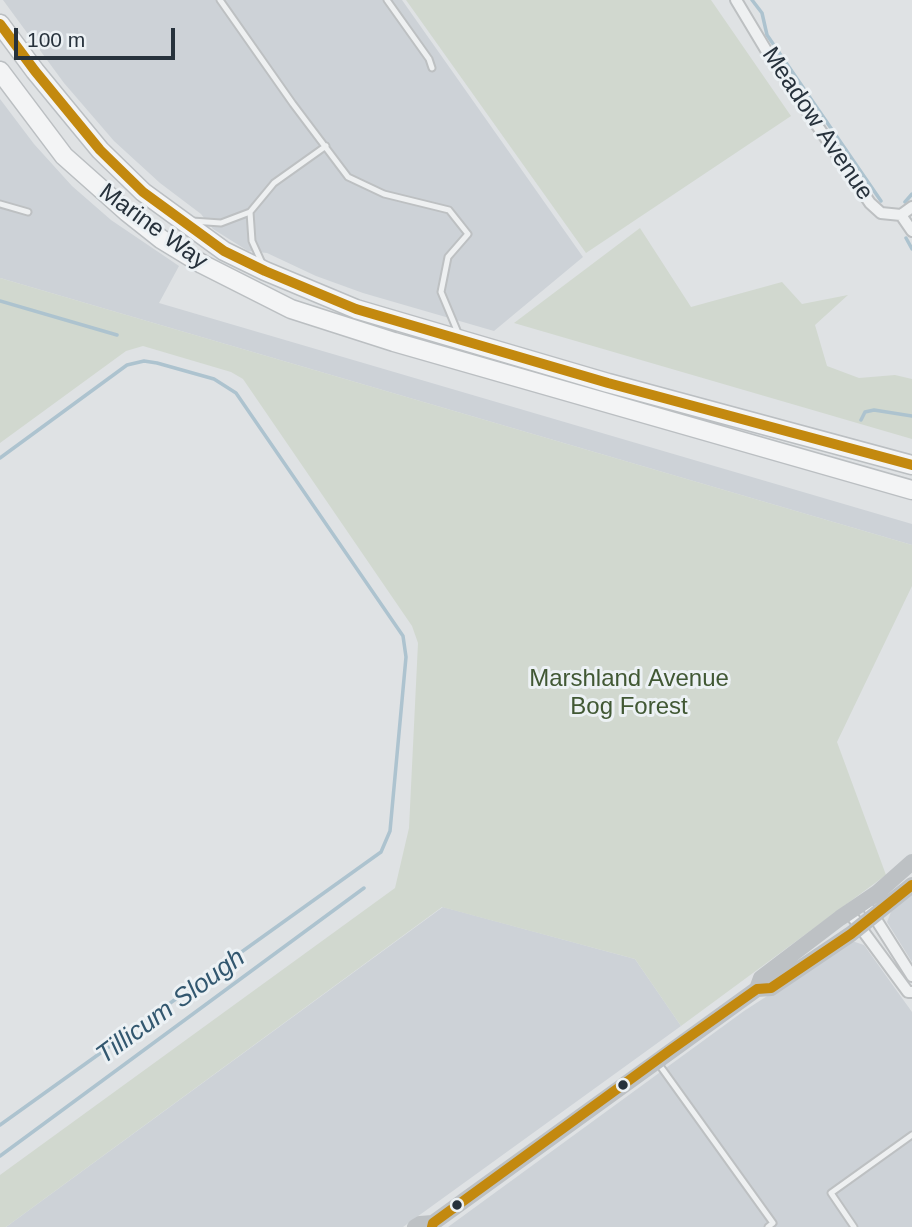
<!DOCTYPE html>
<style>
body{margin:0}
#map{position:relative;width:912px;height:1227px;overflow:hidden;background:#dfe2e4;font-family:Helvetica,sans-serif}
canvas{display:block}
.scale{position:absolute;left:14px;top:28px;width:161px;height:32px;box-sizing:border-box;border:4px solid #27323c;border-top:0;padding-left:9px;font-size:21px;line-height:24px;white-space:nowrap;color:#27323c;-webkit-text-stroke:5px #ecf1f4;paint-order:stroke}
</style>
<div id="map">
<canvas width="912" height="1227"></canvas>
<div class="scale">100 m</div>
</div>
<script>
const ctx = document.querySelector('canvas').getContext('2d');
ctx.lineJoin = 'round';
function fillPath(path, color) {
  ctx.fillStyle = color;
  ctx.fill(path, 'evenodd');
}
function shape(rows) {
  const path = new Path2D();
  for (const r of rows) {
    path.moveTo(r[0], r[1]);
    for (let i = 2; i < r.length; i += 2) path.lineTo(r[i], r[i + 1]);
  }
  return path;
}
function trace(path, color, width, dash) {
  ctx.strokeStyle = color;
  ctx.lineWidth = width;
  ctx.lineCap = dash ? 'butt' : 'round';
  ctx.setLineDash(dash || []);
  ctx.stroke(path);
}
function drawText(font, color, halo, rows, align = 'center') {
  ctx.font = font + ' Helvetica,sans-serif';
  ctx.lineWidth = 6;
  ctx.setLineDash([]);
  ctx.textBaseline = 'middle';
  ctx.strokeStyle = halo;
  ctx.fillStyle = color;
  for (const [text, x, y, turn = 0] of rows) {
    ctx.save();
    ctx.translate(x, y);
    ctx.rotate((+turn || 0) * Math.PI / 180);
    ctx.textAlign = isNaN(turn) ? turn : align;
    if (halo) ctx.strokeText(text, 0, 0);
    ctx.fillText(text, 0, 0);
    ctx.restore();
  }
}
const built = shape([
 [3,0,402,0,583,257,494,331,363,293,316,276,267,253,248,251,213,229,201,214,160,183,114,141,64,83],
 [0,99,34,144,72,186,111,220,179,266,159,303,912,524,912,545,0,278],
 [912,893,912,962,887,922,891,912],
 [443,907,635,959,681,1026,403,1227,6,1227],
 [852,941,864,945,912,1012,912,1227,448,1227,744,1011]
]);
const green = shape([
 [406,0,711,0,791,116,586,253],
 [640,228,691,307,782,282,802,304,848,295,815,325,827,366,859,378,895,375,912,379,912,439,514,323],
 [0,278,912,545,912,586,837,742,886,875,681,1026,635,959,442,907,6,1227,0,1227,0,1175,395,888,409,828,418,643,412,626,243,379,231,372,143,346,126,351,0,443]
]);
const stream = shape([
 [752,0,762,13,767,35,881,201],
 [905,202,912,194],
 [906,238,912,249],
 [0,301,117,335],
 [861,420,865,412,874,410,912,416],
 [0,458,127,365,144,361,157,363,214,379,236,393,403,636,406,657,390,831,381,852,0,1125],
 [0,1156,364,888]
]);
const lane = shape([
 [220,0,293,104,348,177,384,194,449,210,468,234,448,257,441,292,459,335],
 [387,0,429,59,432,68],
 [0,204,28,212],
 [250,212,252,241,262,263],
 [192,221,221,223,250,212,274,183,326,146],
 [658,1063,773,1223,768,1227],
 [854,1227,831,1193,912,1135]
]);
const street = shape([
 [736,0,769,55,870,203,881,213,901,215],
 [901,215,912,231],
 [901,215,912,207],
 [870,910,912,976],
 [849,912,908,992,912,992]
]);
const secondary = shape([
 [757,989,761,978,840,918,877,893,912,862],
 [415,1227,420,1224,433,1223,757,989,771,988,851,934,912,885]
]);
const primary = shape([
 [0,24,35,71,100,150,143,192,224,251,265,271,356,309,608,383,912,465],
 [0,71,64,156,127,212,161,239,202,264,291,309,394,342,912,490]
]);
const bus1 = shape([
 [0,24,35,71,100,150,143,192,224,251,265,271,356,309,608,383,912,465],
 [432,1227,433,1223,672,1049,757,989,771,988,851,934,912,885]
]);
const markers = [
 [623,1085,6,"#27323c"],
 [457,1205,6,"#27323c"]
];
const streetNames = [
 ["Meadow Avenue",817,124,56],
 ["Marine Way",153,227,36]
];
const parkNames = [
 ["Marshland Avenue",629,679],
 ["Bog Forest",629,707]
];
const waterNames = [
 ["Tillicum Slough",171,1007,-36]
];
fillPath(built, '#cdd2d7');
fillPath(green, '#d1d8cf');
trace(stream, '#adc3cf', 3.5);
trace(lane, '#bdc0c2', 9);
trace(street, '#bdc0c2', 14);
trace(primary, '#bbbfc2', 21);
trace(lane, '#eef0f1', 5);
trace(street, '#eef0f1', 10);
trace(secondary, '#bdc1c4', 16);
trace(primary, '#f3f4f5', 18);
trace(bus1, '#c3890f', 10);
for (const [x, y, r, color] of markers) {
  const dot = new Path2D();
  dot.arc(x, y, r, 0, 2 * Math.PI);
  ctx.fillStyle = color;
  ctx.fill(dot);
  trace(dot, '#ecf1f4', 2.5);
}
drawText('24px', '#27323c', '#ecf1f4', streetNames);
drawText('24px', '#415834', '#ecf1f4', parkNames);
drawText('italic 26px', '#32576f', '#ecf1f4', waterNames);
</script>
